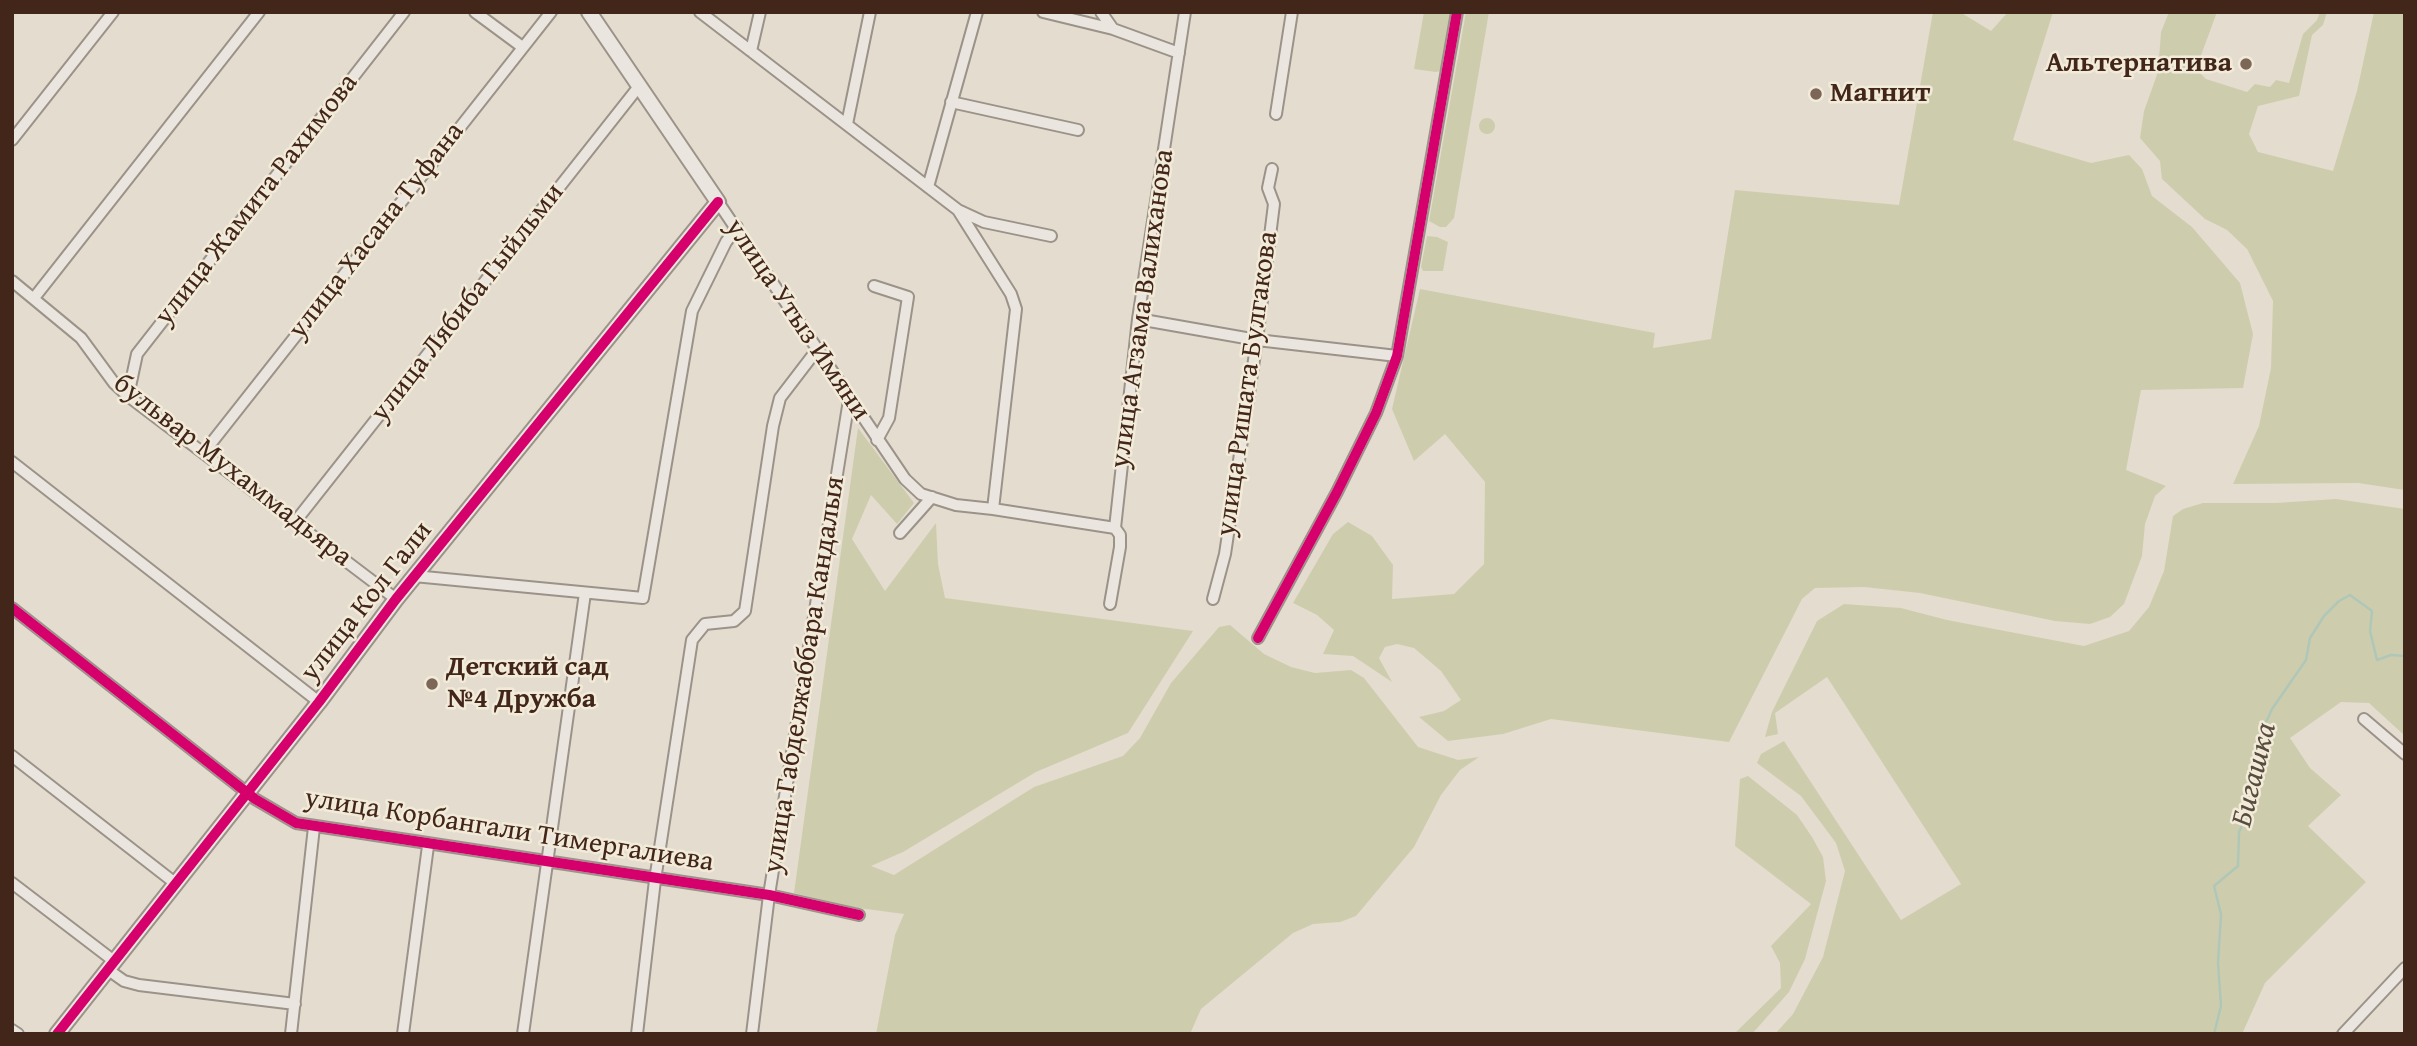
<!DOCTYPE html>
<meta charset="utf-8">
<style>
body{margin:0}
#map{position:relative;width:2417px;height:1046px;overflow:hidden;background:#e4dcce;font-family:"Gentium Book Plus",serif}
canvas{display:block}
.frame{position:absolute;inset:0;border:14px solid #422619;pointer-events:none}
</style>
<div id="map">
<canvas width="2417" height="1046"></canvas>
<div class="frame"></div>
</div>
<script>
const ctx = document.querySelector('canvas').getContext('2d');
ctx.lineJoin = 'round';
function fillPath(path, color) {
  ctx.fillStyle = color;
  ctx.fill(path, 'evenodd');
}
function shape(rows) {
  const path = new Path2D();
  for (const r of rows) {
    if (r.length === 3) {
      path.moveTo(r[0] + r[2], r[1]);
      path.arc(r[0], r[1], r[2], 0, 2 * Math.PI);
      continue;
    }
    path.moveTo(r[0], r[1]);
    for (let i = 2; i < r.length; i += 2) path.lineTo(r[i], r[i + 1]);
  }
  return path;
}
function trace(path, color, width, dash) {
  ctx.strokeStyle = color;
  ctx.lineWidth = width;
  ctx.lineCap = dash ? 'butt' : 'round';
  ctx.setLineDash(dash || []);
  ctx.stroke(path);
}
function drawText(font, color, halo, rows, align = 'center') {
  ctx.font = font + ' "Gentium Book Plus",serif';
  ctx.lineWidth = 5;
  ctx.setLineDash([]);
  ctx.textBaseline = 'middle';
  ctx.strokeStyle = halo;
  ctx.fillStyle = color;
  for (const [text, x, y, turn = 0] of rows) {
    ctx.save();
    ctx.translate(x, y);
    ctx.rotate((+turn || 0) * Math.PI / 180);
    ctx.textAlign = isNaN(turn) ? turn : align;
    if (halo) ctx.strokeText(text, 0, 0);
    ctx.fillText(text, 0, 0);
    ctx.restore();
  }
}
const green = shape([
 [1424,12,1451,12,1441,71,1436,72,1414,69],
 [1466,12,1489,12,1454,218,1446,227,1440,227,1429,221],
 [1933,12,1960,12,1991,31,2008,12,2053,12,2013,140,2091,163,2129,155,2142,169,2152,196,2192,227,2240,283,2253,334,2243,388,2141,390,2126,470,2166,486,2155,496,2145,524,2142,556,2124,604,2110,617,2090,624,2055,621,1920,593,1864,587,1815,588,1802,599,1729,742,1551,719,1503,734,1448,741,1419,717,1444,711,1461,700,1441,671,1414,648,1397,644,1385,647,1379,658,1392,682,1353,656,1323,654,1334,630,1317,615,1293,603,1333,534,1348,522,1372,536,1393,565,1392,599,1454,594,1484,564,1485,482,1445,434,1414,461,1392,409,1420,289,1655,333,1653,348,1711,339,1735,190,1899,205],
 [2169,12,2217,12,2196,69,2206,79,2247,92,2255,84,2270,87,2276,80,2289,83,2303,34,2317,20,2320,12,2327,12,2323,25,2312,35,2299,96,2258,106,2249,134,2258,152,2333,171,2357,91,2374,12,2405,12,2405,490,2358,483,2233,484,2259,426,2271,368,2273,301,2247,249,2227,230,2205,219,2162,179,2160,161,2140,138,2144,111,2158,72,2161,32],
 [1487,126,8],
 [1427,236,1437,237,1448,242,1443,271,1423,271,1421,267],
 [858,428,914,503,897,524,871,495,852,539,885,591,936,523,938,564,945,598,1193,631,1128,733,1036,772,903,852,871,866,894,875,1034,787,1123,756,1140,738,1171,683,1219,627,1230,625,1264,654,1291,667,1315,673,1351,670,1364,678,1418,747,1458,760,1479,757,1460,770,1441,795,1414,847,1356,916,1340,922,1313,924,1293,933,1201,1009,1190,1034,876,1034,895,935,904,914,851,907,794,893],
 [2336,499,2405,509,2405,736,2369,703,2341,702,2290,738,2310,768,2341,795,2308,826,2366,882,2265,983,2242,1034,1775,1034,1793,1014,1823,957,1845,871,1836,843,1801,796,1757,763,1761,754,1784,741,1901,920,1961,884,1827,677,1775,713,1778,734,1765,737,1772,712,1817,621,1844,604,1901,608,1947,620,2084,646,2129,631,2149,607,2164,571,2173,516,2183,509,2203,503,2276,503],
 [1748,776,1797,815,1812,837,1823,857,1826,881,1805,959,1789,992,1752,1034,1734,1034,1781,988,1780,963,1771,946,1811,904,1735,846,1740,779]
]);
const stream = shape([
 [2214,1034,2221,1006,2218,963,2221,914,2214,886,2238,866,2239,832,2255,798,2251,772,2258,740,2272,709,2306,660,2310,638,2324,616,2339,601,2350,595,2372,611,2370,631,2377,660,2391,655,2405,656]
]);
const minor = shape([
 [475,12,521,46],
 [700,12,958,210,984,222,1051,236],
 [1043,12,1113,29],
 [1101,12,1113,29,1179,53],
 [751,51,760,12],
 [951,102,1078,130],
 [1276,114,1292,12],
 [847,124,870,12],
 [12,140,113,12],
 [928,187,977,12],
 [718,202,905,479,921,494,956,505,993,509],
 [958,210,1011,294,1016,309,993,509,1115,528],
 [12,281,81,338,114,383,128,396,396,599],
 [874,286,908,297,889,418,877,440],
 [34,298,259,12],
 [1138,319,1257,340,1397,356],
 [128,396,137,354,404,12],
 [205,451,551,12],
 [12,462,319,702],
 [295,522,640,85],
 [900,533,932,497],
 [414,576,643,598,692,311,726,242,737,227],
 [1213,599,1225,554,1257,340,1274,204,1268,188,1272,169],
 [1110,604,1120,547,1120,535,1115,528,1138,319,1185,12],
 [12,608,255,799,296,823,769,895,859,915],
 [1258,638,1337,492,1376,413,1397,356,1457,12],
 [2364,719,2405,754],
 [12,756,175,883],
 [12,883,114,961],
 [107,969,124,981,139,985,295,1004],
 [12,1030,18,1034],
 [291,1034,314,827],
 [403,1034,428,846],
 [523,1034,585,593],
 [637,1034,655,880,692,640,705,624,734,621,745,611,773,426,780,398,816,351],
 [752,1034,769,895,849,400],
 [2343,1034,2405,968]
]);
const tertiary = shape([
 [57,1034,319,702,396,599,718,202,589,12]
]);
const cycleway = shape([
 [12,608,255,799,296,823,769,895,859,915],
 [1258,638,1337,492,1376,413,1397,356,1457,12],
 [57,1034,319,702,396,599,718,202]
]);
const markers = [
 [2246,64,7,"#7b6658"],
 [1816,94,7,"#7b6658"],
 [432,684,7,"#7b6658"]
];
const poiNames = [
 ["Альтернатива",2232,64,"right"],
 ["Магнит",1830,94],
 ["Детский сад",446,668],
 ["№4 Дружба",446,700]
];
const streetNames = [
 ["улица Жамита Рахимова",257,200,-52],
 ["улица Хасана Туфана",377,231,-52],
 ["улица Лябиба Гыйльми",468,303,-52],
 ["улица Агзама Валиханова",1143,309,-82],
 ["улица Утыз Имяни",797,320,56],
 ["улица Ришата Булгакова",1248,384,-82],
 ["бульвар Мухаммадьяра",232,471,38],
 ["улица Кол Гали",367,602,-52],
 ["улица Габделжаббара Кандалыя",805,675,-81],
 ["улица Корбангали Тимергалиева",509,831,9]
];
const waterNames = [
 ["Бигашка",2255,775,-76]
];
fillPath(green, '#cdcdae');
trace(stream, '#b0c7b8', 2.5);
trace(minor, '#9b9389', 14);
trace(tertiary, '#9b9389', 18);
trace(minor, '#eae6df', 10);
trace(tertiary, '#eae6df', 14);
trace(cycleway, '#d6006c', 10);
for (const [x, y, r, color] of markers) {
  const dot = new Path2D();
  dot.arc(x, y, r, 0, 2 * Math.PI);
  ctx.fillStyle = color;
  ctx.fill(dot);
  trace(dot, '#f3ebda', 2.5);
}
drawText('bold 28px', '#422619', '#f3ebda', poiNames, 'left');
drawText('28px', '#422619', '#f3ebda', streetNames);
drawText('italic 30px', '#584c3e', '#f3ebda', waterNames);
</script>
